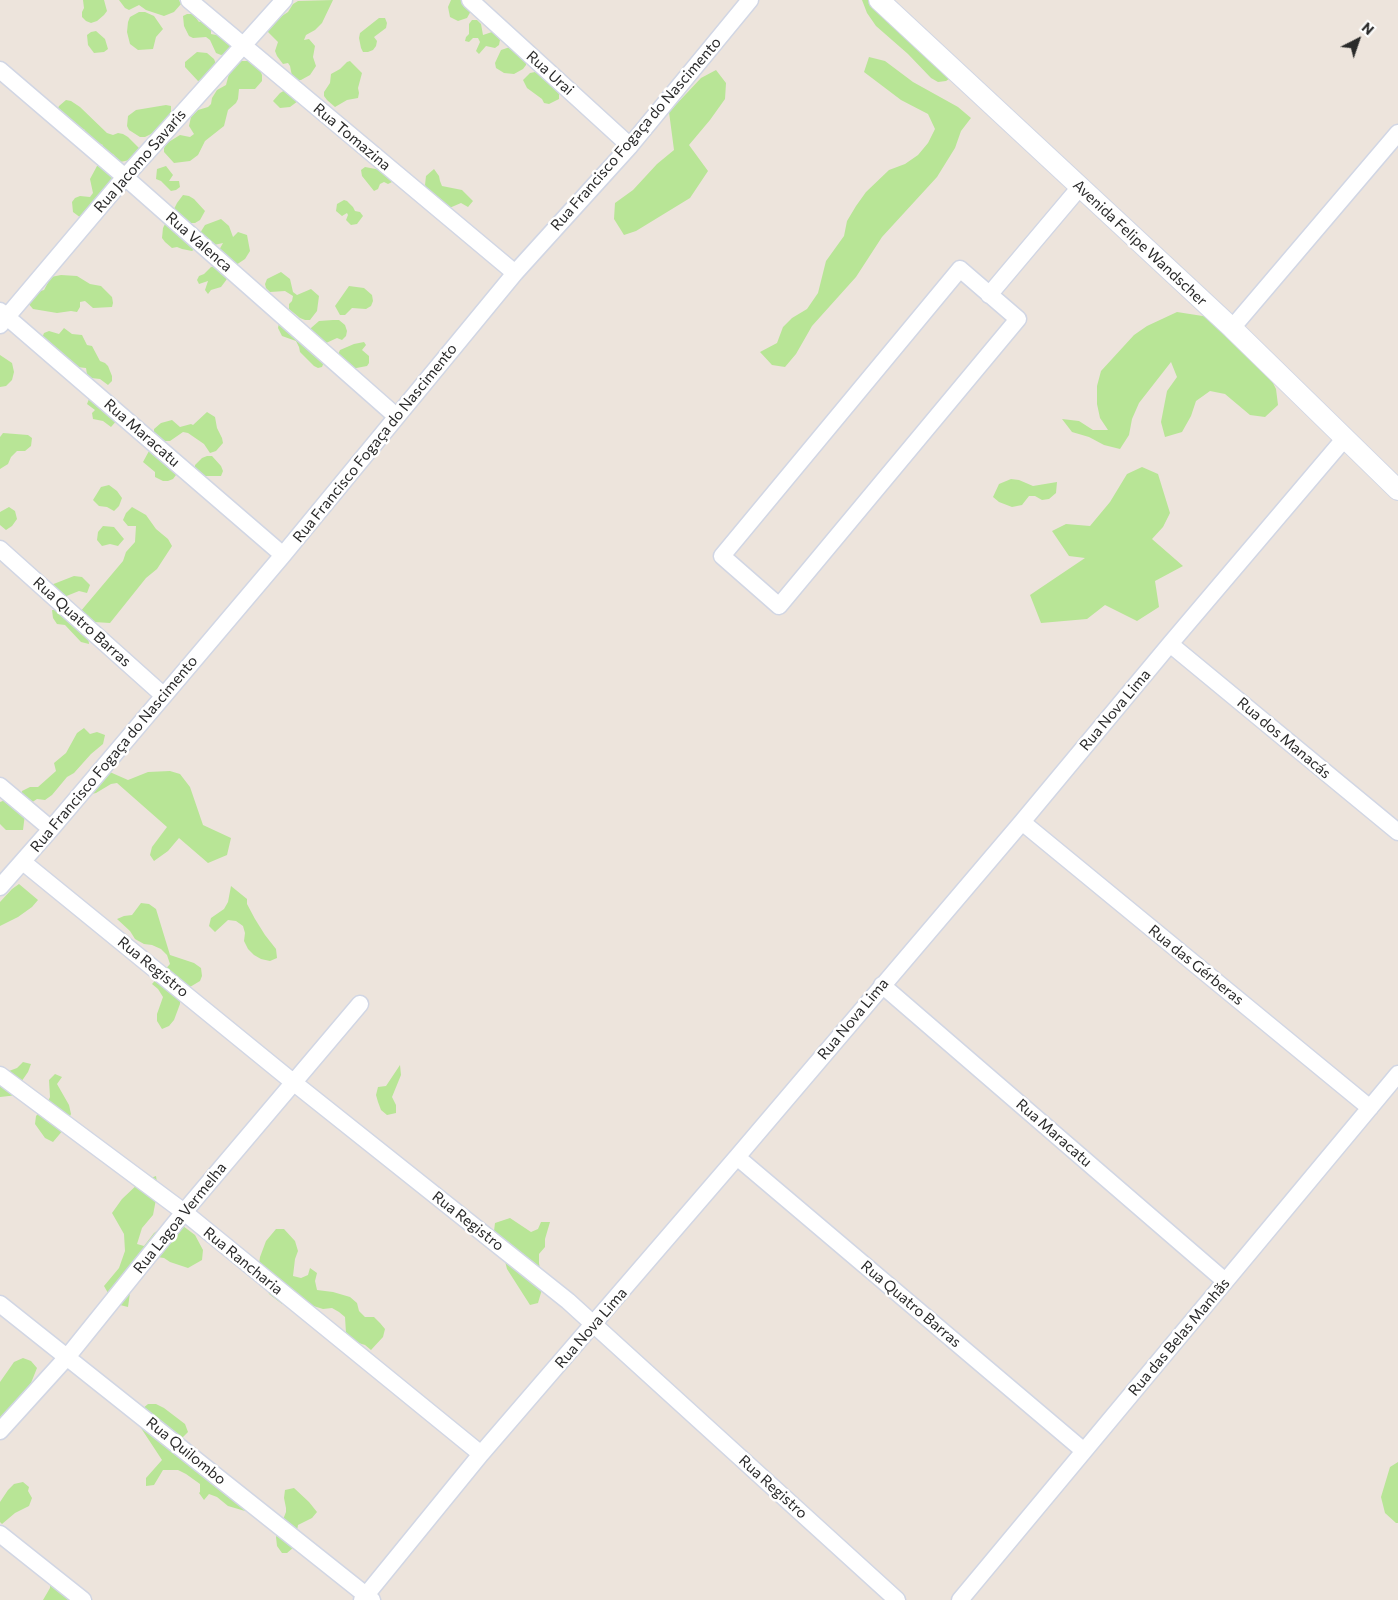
<!DOCTYPE html>
<meta charset="utf-8">
<style>
body{margin:0}
#map{position:relative;width:1398px;height:1600px;overflow:hidden;background:#ede4dc;font-family:Commissioner,sans-serif}
canvas{display:block}
.north{position:absolute;left:1333px;top:15px;width:50px;height:50px;-webkit-text-stroke:4px #fff;paint-order:stroke;rotate:41deg;font-size:14px;font-weight:700;line-height:20px;text-align:center;color:#2a2a2a}
.north::after{content:'';display:block;margin:auto;width:18px;height:22px;background:#2a2a2a;clip-path:polygon(50% 0,100% 100%,50% 72%,0 100%)}
</style>
<div id="map">
<canvas width="1398" height="1600"></canvas>
<div class="north">N</div>
</div>
<script>
const ctx = document.querySelector('canvas').getContext('2d');
ctx.lineJoin = 'round';
function fillPath(path, color) {
  ctx.fillStyle = color;
  ctx.fill(path, 'evenodd');
}
function shape(rows) {
  const path = new Path2D();
  for (const r of rows) {
    path.moveTo(r[0], r[1]);
    for (let i = 2; i < r.length; i += 2) path.lineTo(r[i], r[i + 1]);
  }
  return path;
}
function trace(path, color, width, dash) {
  ctx.strokeStyle = color;
  ctx.lineWidth = width;
  ctx.lineCap = dash ? 'butt' : 'round';
  ctx.setLineDash(dash || []);
  ctx.stroke(path);
}
function drawText(font, color, halo, rows, align = 'center') {
  ctx.font = font + ' Commissioner,sans-serif';
  ctx.lineWidth = 5;
  ctx.setLineDash([]);
  ctx.textBaseline = 'middle';
  ctx.strokeStyle = halo;
  ctx.fillStyle = color;
  for (const [text, x, y, turn = 0] of rows) {
    ctx.save();
    ctx.translate(x, y);
    ctx.rotate((+turn || 0) * Math.PI / 180);
    ctx.textAlign = isNaN(turn) ? turn : align;
    if (halo) ctx.strokeText(text, 0, 0);
    ctx.fillText(text, 0, 0);
    ctx.restore();
  }
}
const green = shape([
 [83,0,104,0,107,11,104,15,97,21,91,23,86,21,82,17,82,12,84,8],
 [119,0,179,0,181,4,174,12,164,16,146,10,139,5,129,10,125,8],
 [333,0,322,23,315,30,306,35,304,40,309,39,315,46,313,57,316,66,310,75,301,80,295,80,292,76,290,66,288,63,283,64,277,56,275,51,278,42,268,32,269,27,276,20,288,12,293,4,298,1],
 [451,0,466,0,472,9,467,18,458,21,450,17,448,7],
 [862,0,877,0,953,76,946,81,938,82,931,78,908,54,876,26,867,13],
 [139,12,145,12,154,16,163,29,156,37,153,49,138,50,130,44,127,32,128,22,130,17],
 [187,14,193,14,199,22,204,20,211,24,211,34,221,36,233,46,226,54,221,55,216,53,210,40,206,37,193,38,189,36,184,26,183,16],
 [379,18,385,18,387,23,386,28,374,37,377,41,376,46,373,50,368,52,363,52,361,48,359,38,360,33],
 [472,20,477,20,481,24,483,35,492,32,497,35,500,40,499,45,495,48,486,46,479,54,476,51,480,42,478,38,473,38,469,42,465,41,466,37,469,34,469,24],
 [96,31,105,39,108,49,104,52,94,53,88,45,87,35,91,32],
 [510,47,526,59,526,65,523,69,514,74,504,73,496,68,495,63,501,50],
 [197,52,207,53,214,59,216,64,203,80,198,81,185,67,185,62],
 [869,57,885,61,913,82,958,107,971,118,961,131,955,148,937,177,882,237,856,277,812,326,796,354,785,367,772,365,760,352,777,343,783,327,792,318,807,309,818,293,826,261,844,236,847,221,856,206,866,192,889,170,905,164,918,155,928,143,935,129,928,114,901,100,864,72],
 [240,61,251,61,259,68,262,75,262,81,255,89,239,89,238,99,236,103,228,110,224,126,205,141,198,155,190,161,174,163,164,152,164,148,167,143,180,135,190,137,194,134,189,126,191,117,198,110,208,107,211,104,212,98,217,90,226,85,230,70],
 [350,61,362,73,358,88,359,93,358,98,347,100,335,107,327,100,324,96,324,92,330,83,331,74,340,69,347,62],
 [716,70,726,83,725,99,710,120,689,145,708,171,690,198,636,231,624,235,614,219,615,203,633,190,657,164,674,150,669,112,701,78],
 [535,72,539,74,552,85,559,94,559,99,549,104,544,103,542,99,527,88,523,80,530,73],
 [289,88,298,101,290,107,280,108,273,101,280,93],
 [66,100,71,101,80,107,107,133,113,135,118,133,123,134,128,137,139,148,138,153,130,160,120,162,113,154,100,150,103,145,98,143,93,145,84,129,74,131,57,111,59,106],
 [166,105,171,106,171,113,169,118,153,133,145,137,140,137,129,130,127,126,128,116,136,110],
 [97,166,102,166,104,170,110,173,117,181,81,218,73,212,72,202,75,198,80,196,90,197,93,193,90,179],
 [166,166,173,175,169,181,179,181,180,187,176,190,171,191,161,181,156,179,157,169],
 [365,167,381,170,392,182,388,184,384,182,380,184,378,189,374,191,362,176,361,170],
 [434,169,439,176,440,181,442,186,462,190,473,201,468,207,461,203,447,209,430,194,425,185,426,176],
 [183,195,189,196,194,199,205,211,200,220,195,223,186,223,173,211,177,203],
 [344,200,347,201,353,207,355,211,360,212,363,216,357,224,351,225,346,220,348,215,347,213,342,216,336,211,337,204],
 [221,219,229,226,233,237,238,232,247,235,250,251,245,259,236,265,218,252,223,243,214,245,200,233,205,225],
 [169,221,196,248,192,251,182,249,177,247,172,248,165,242,162,238,163,228,165,224],
 [216,266,224,273,227,279,221,287,211,290,208,294,205,290,208,281,199,284,197,280,199,276,204,274,211,267],
 [281,272,290,279,293,292,297,295,311,289,319,296,317,311,310,320,305,320,300,318,289,309,289,304,292,301,293,296,285,291,270,292,266,288,265,284,267,279],
 [61,275,77,276,90,284,101,286,112,297,113,303,112,307,93,308,85,301,80,302,80,307,77,312,71,311,57,313,33,309,27,302,33,293,44,290,51,277],
 [349,286,364,288,372,295,373,301,371,306,366,309,352,308,345,315,340,315,335,306],
 [1177,312,1209,317,1269,375,1276,389,1278,405,1265,417,1250,415,1225,394,1210,391,1196,401,1191,416,1182,432,1165,437,1161,422,1167,391,1177,377,1171,362,1139,403,1132,419,1129,435,1120,449,1104,445,1089,437,1072,432,1062,419,1079,421,1093,430,1108,430,1100,418,1097,404,1097,386,1101,371,1134,335,1147,326],
 [333,320,339,320,345,325,347,331,346,336,342,340,337,338,324,344,311,332,311,328,319,321],
 [279,323,324,362,322,367,318,368,314,366,300,352,299,347,296,341,282,336,278,328],
 [64,328,72,334,82,335,87,345,92,346,100,361,105,363,108,366,112,376,112,381,108,385,100,379,91,378,87,374,86,368,77,367,42,338,44,333,49,331,59,334],
 [364,342,366,345,362,350,369,356,369,363,367,366,351,369,336,359,340,350,354,344],
 [0,355,12,363,14,372,12,380,6,386,0,387],
 [95,398,118,419,111,427,103,421,93,419,92,413,95,410,87,404,89,399],
 [207,412,215,417,217,428,222,438,223,443,216,451,210,453,204,444,188,433,183,432,170,441,160,441,154,434,154,429,161,423,172,420,180,427,191,424,193,425],
 [3,433,28,435,32,438,31,446,25,451,17,451,11,457,8,464,0,469,0,437],
 [149,451,153,455,175,470,176,475,173,479,168,481,163,481,155,477,155,472,143,462],
 [207,456,212,456,221,466,223,471,221,476,202,476,195,470,195,465,202,458],
 [1142,467,1158,474,1170,513,1163,527,1152,539,1183,566,1155,581,1159,607,1137,621,1105,605,1087,619,1041,623,1030,595,1085,558,1069,556,1052,531,1066,524,1090,526,1110,502,1127,474],
 [1011,479,1019,480,1033,486,1057,482,1056,493,1049,499,1042,500,1035,496,1029,496,1022,505,1012,507,999,502,993,497,999,484],
 [109,485,117,491,122,498,119,506,114,511,107,507,99,506,93,500,101,487],
 [9,507,15,511,17,519,12,526,6,530,0,525,0,512],
 [132,507,146,515,156,529,168,539,172,546,157,569,146,578,110,623,94,622,80,612,123,561,126,552,135,542,136,526,128,526,123,520,126,513],
 [103,526,114,527,124,539,118,546,110,544,102,546,97,540,98,532],
 [74,576,82,577,90,585,87,593,79,591,64,597,51,585],
 [52,610,61,610,88,636,89,644,81,642,65,625,57,624,53,618],
 [84,728,90,734,97,732,105,735,103,744,91,754,74,773,67,777,52,795,45,800,37,799,31,803,21,799,22,791,30,787,38,787,56,771,54,763,66,753,77,733],
 [103,769,128,780,148,772,170,771,180,774,190,787,203,825,231,838,227,855,208,863,179,838,168,851,154,861,150,855,152,847,167,827,117,783,111,784,96,793,88,795],
 [8,799,25,814,23,830,6,830,0,824,0,802],
 [19,884,38,900,32,907,18,917,0,926,0,902,12,889],
 [231,886,247,899,247,904,255,919,265,935,276,949,277,958,270,961,261,959,254,955,248,949,244,941,245,933,243,926,236,921,228,920,215,932,209,926,211,918,224,909,228,902],
 [141,903,149,904,156,909,170,955,194,963,201,968,202,976,200,981,185,990,180,996,180,1004,174,1020,169,1026,162,1029,157,1021,157,1014,163,997,158,989,152,984,170,964,167,955,161,949,152,945,144,944,135,939,130,931,117,919,124,916,132,915],
 [23,1062,31,1064,28,1072,19,1085,18,1095,0,1097,0,1068,9,1071,17,1068],
 [400,1065,401,1075,392,1097,396,1105,396,1113,387,1115,381,1110,378,1102,376,1095,378,1087,386,1086],
 [55,1074,62,1077,57,1084,69,1105,71,1114,64,1129,53,1142,45,1138,35,1124,36,1116,47,1104,50,1097,49,1080],
 [156,1176,158,1189,153,1215,142,1228,137,1244,144,1246,154,1233,161,1228,179,1223,195,1235,203,1250,202,1260,188,1268,170,1262,164,1258,157,1257,131,1286,128,1307,120,1305,108,1293,104,1286,119,1268,125,1251,124,1234,112,1213,122,1199,140,1182],
 [510,1218,531,1232,538,1229,541,1222,550,1222,545,1239,545,1247,539,1254,539,1263,543,1286,538,1303,530,1305,507,1269,499,1238,494,1231,495,1223],
 [276,1229,284,1229,295,1241,298,1251,295,1259,293,1276,301,1278,308,1275,310,1268,317,1273,315,1281,317,1290,333,1292,350,1297,357,1303,359,1311,365,1317,374,1317,380,1323,385,1329,383,1337,371,1350,365,1345,349,1340,346,1333,345,1317,339,1312,332,1308,323,1309,307,1304,282,1304,269,1294,259,1264,260,1257,266,1241],
 [23,1358,31,1361,37,1368,31,1383,15,1404,6,1419,0,1417,0,1382,14,1362],
 [148,1404,156,1404,164,1408,185,1424,188,1432,182,1438,174,1442,248,1503,245,1511,228,1506,217,1497,209,1494,204,1500,199,1493,200,1492,200,1484,186,1474,178,1470,163,1470,154,1485,146,1486,146,1478,162,1460,139,1425,142,1409],
 [1398,1462,1398,1523,1396,1523,1385,1513,1381,1497,1390,1467],
 [23,1482,29,1487,28,1491,32,1498,29,1506,15,1513,2,1524,0,1522,0,1502,8,1490,14,1484],
 [294,1488,309,1502,317,1512,312,1518,298,1525,294,1547,287,1553,282,1553,277,1546,276,1537,286,1512,286,1508,284,1498,285,1490],
 [50,1584,79,1600,43,1600,50,1588]
]);
const minor = shape([
 [189,0,515,273],
 [470,0,630,146],
 [0,70,125,177,396,416],
 [960,269,1018,319,779,606,722,556,960,269],
 [989,295,1080,187],
 [0,311,283,555],
 [0,325,125,177,284,0],
 [1232,328,1398,133],
 [0,549,163,695],
 [1170,644,1398,832],
 [0,786,51,829],
 [1022,822,1370,1108],
 [23,862,293,1082,568,1301,897,1600],
 [0,887,51,829,283,555,515,273,630,146,750,0],
 [882,985,1225,1281],
 [0,1075,184,1212,481,1454],
 [737,1157,1084,1451],
 [0,1304,372,1600],
 [0,1431,68,1356,184,1212,360,1004],
 [0,1534,83,1600],
 [362,1600,481,1454,737,1157,1022,822,1170,644,1345,438],
 [960,1600,1398,1074]
]);
const tertiary = shape([
 [879,0,1232,328,1398,490]
]);
const streetNames = [
 ["Rua Urai",550,73,42],
 ["Rua Francisco Fogaça do Nascimento",636,134,-49],
 ["Rua Tomazina",352,137,40],
 ["Rua Jacomo Savaris",140,161,-49],
 ["Rua Valenca",199,242,41],
 ["Avenida Felipe Wandscher",1140,243,43],
 ["Rua Maracatu",142,433,41],
 ["Rua Francisco Fogaça do Nascimento",375,443,-51],
 ["Rua Quatro Barras",82,622,42],
 ["Rua Nova Lima",1115,710,-50],
 ["Rua dos Manacás",1284,738,40],
 ["Rua Francisco Fogaça do Nascimento",114,754,-50],
 ["Rua das Gérberas",1196,965,39],
 ["Rua Registro",153,967,39],
 ["Rua Nova Lima",853,1019,-50],
 ["Rua Maracatu",1054,1133,41],
 ["Rua Lagoa Vermelha",180,1218,-51],
 ["Rua Registro",468,1221,38],
 ["Rua Rancharia",243,1261,39],
 ["Rua Quatro Barras",911,1304,40],
 ["Rua Nova Lima",591,1328,-49],
 ["Rua das Belas Manhãs",1179,1337,-50],
 ["Rua Quilombo",186,1451,39],
 ["Rua Registro",773,1487,42]
];
fillPath(green, '#b8e596');
trace(minor, '#d1d6e4', 19);
trace(tertiary, '#d1d6e4', 22);
trace(minor, '#fff', 16);
trace(tertiary, '#fff', 20);
drawText('15px', '#2a2a2a', '#fff', streetNames);
</script>
